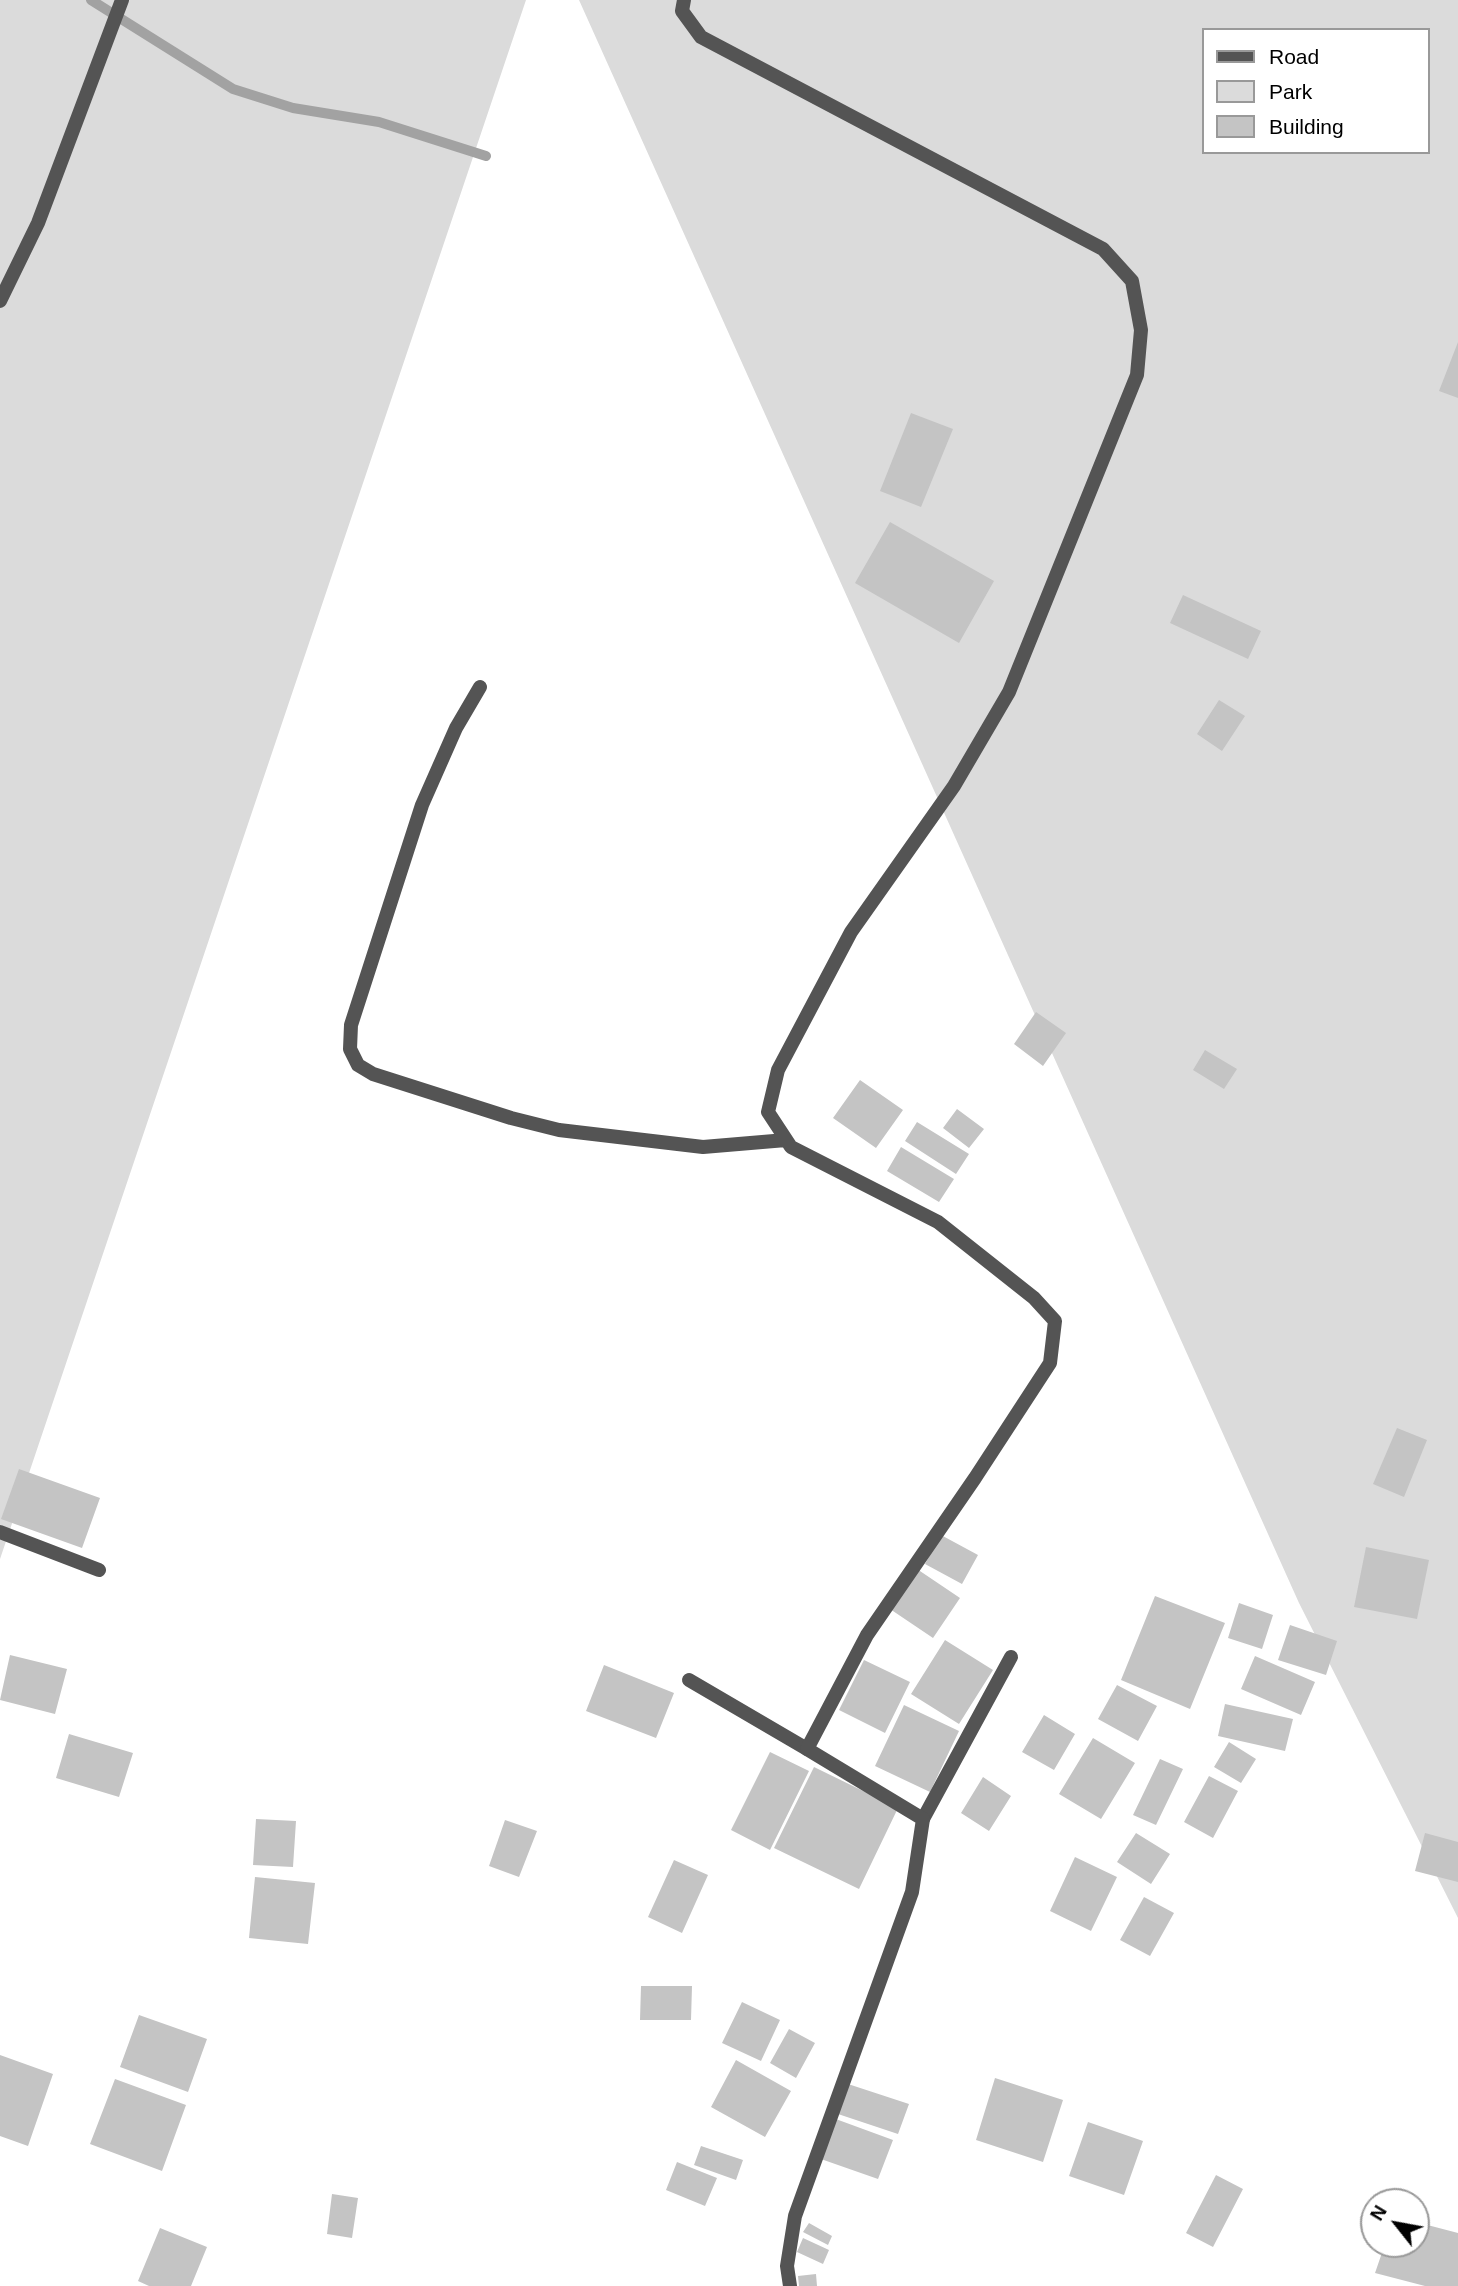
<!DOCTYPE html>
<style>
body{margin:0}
#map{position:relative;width:1458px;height:2286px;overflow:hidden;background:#fff;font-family:Arial,sans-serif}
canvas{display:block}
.legend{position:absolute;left:1202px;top:28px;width:228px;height:126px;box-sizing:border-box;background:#fff;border:2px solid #999;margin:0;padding:9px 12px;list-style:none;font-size:21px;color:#000}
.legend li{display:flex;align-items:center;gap:14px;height:35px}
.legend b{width:35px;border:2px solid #999}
.north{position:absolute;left:1360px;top:2188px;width:70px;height:70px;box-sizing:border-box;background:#fff;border:2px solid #999;border-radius:50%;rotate:301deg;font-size:19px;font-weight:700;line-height:28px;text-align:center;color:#000}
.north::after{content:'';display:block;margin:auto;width:24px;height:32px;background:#000;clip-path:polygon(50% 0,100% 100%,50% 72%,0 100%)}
</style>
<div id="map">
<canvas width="1458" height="2286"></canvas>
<ul class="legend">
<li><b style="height:9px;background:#545454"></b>Road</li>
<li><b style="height:19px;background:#dbdbdb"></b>Park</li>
<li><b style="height:19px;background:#c4c4c4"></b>Building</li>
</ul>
<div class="north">N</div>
</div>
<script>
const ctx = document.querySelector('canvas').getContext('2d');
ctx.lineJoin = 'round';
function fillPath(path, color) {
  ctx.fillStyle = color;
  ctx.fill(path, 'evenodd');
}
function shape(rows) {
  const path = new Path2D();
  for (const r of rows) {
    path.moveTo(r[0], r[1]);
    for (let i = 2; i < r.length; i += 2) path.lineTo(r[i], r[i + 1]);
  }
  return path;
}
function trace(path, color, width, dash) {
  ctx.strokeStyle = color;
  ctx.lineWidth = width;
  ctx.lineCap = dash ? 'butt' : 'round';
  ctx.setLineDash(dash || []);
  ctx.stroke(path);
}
const green = shape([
 [0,0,526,0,0,1559],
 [579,0,1458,0,1458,1918,1299,1603],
 [1204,30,1428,30,1428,152,1204,152]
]);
const stream = shape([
 [91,0,233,89,293,108,379,122,486,156]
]);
const building = shape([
 [1458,342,1458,398,1439,391],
 [911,413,953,429,921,507,880,491],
 [890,522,994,581,959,643,855,583],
 [1183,595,1261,631,1248,659,1170,623],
 [1219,700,1245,716,1222,751,1197,734],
 [1036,1012,1066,1033,1043,1066,1014,1044],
 [1205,1050,1237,1069,1224,1089,1193,1070],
 [860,1080,903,1110,876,1148,833,1118],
 [957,1109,984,1129,969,1148,943,1128],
 [917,1122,969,1154,956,1174,905,1141],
 [901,1147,954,1179,939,1202,887,1171],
 [1397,1428,1427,1440,1404,1497,1373,1484],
 [19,1469,100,1498,82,1548,1,1519],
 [941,1535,978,1555,962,1584,925,1564],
 [1366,1547,1429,1560,1417,1619,1354,1607],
 [917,1569,960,1598,933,1638,890,1609],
 [1155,1596,1225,1623,1190,1709,1121,1680],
 [1239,1603,1273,1615,1262,1649,1228,1638],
 [1290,1625,1337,1641,1326,1675,1278,1660],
 [945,1640,993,1670,959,1724,911,1694],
 [10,1655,67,1669,55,1714,0,1700],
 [1255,1656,1315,1682,1301,1715,1241,1689],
 [864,1660,910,1682,885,1733,839,1710],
 [604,1665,674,1693,656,1738,586,1711],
 [1117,1685,1157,1706,1138,1741,1098,1719],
 [1225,1704,1293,1719,1285,1751,1218,1736],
 [904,1705,959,1731,930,1792,875,1766],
 [1044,1715,1075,1734,1054,1770,1022,1752],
 [69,1734,133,1753,119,1797,56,1778],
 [1093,1738,1135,1763,1101,1819,1059,1794],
 [1229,1742,1256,1759,1241,1783,1214,1767],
 [770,1752,809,1771,770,1850,731,1830],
 [1160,1759,1183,1769,1156,1825,1133,1815],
 [814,1767,898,1808,859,1889,774,1848],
 [1209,1776,1238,1791,1213,1838,1184,1822],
 [983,1777,1011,1796,989,1831,961,1813],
 [256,1819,296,1821,293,1867,253,1865],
 [505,1820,537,1831,519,1877,489,1866],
 [1136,1833,1170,1854,1151,1884,1117,1862],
 [1425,1833,1458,1842,1458,1882,1415,1871],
 [1075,1857,1117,1877,1091,1931,1050,1911],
 [674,1860,708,1875,682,1933,648,1917],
 [255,1877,315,1883,308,1944,249,1938],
 [1144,1897,1174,1913,1150,1956,1120,1940],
 [641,1986,692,1986,691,2020,640,2020],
 [742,2002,780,2020,761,2061,722,2043],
 [139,2015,207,2039,188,2092,120,2067],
 [789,2029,815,2043,796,2078,770,2063],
 [0,2055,53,2074,28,2146,0,2136],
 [736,2060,791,2091,765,2137,711,2107],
 [995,2078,1063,2100,1043,2162,976,2140],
 [115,2079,186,2105,162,2171,90,2144],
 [845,2083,909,2104,898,2134,835,2113],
 [833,2118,893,2140,878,2179,818,2158],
 [1088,2122,1143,2141,1124,2195,1069,2176],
 [701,2146,743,2160,736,2180,694,2165],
 [677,2162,717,2178,705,2206,666,2190],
 [1216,2175,1243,2189,1213,2247,1186,2233],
 [332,2194,358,2198,352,2238,327,2234],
 [1416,2222,1458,2233,1458,2286,1425,2286,1375,2273,1385,2244,1416,2244],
 [809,2223,832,2236,828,2245,803,2232],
 [160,2228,207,2247,191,2286,149,2286,138,2281],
 [803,2238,829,2250,823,2264,797,2252],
 [816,2274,817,2286,799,2286,798,2276]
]);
const service = shape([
 [689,1680,807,1749],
 [923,1819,1011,1657]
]);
const minor = shape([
 [684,0,682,11,701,37,1103,249,1132,281,1141,330,1137,375,1009,692,954,786,851,932,778,1070,768,1112,791,1147,938,1222,1034,1298,1055,1321,1050,1363,975,1478,867,1635,807,1749,923,1819,912,1892,795,2216,787,2266,790,2286],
 [0,301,38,223,122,0],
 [480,687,456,728,422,805,351,1025,350,1049,358,1065,373,1074,511,1118,559,1130,703,1147,786,1140],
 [0,1532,99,1570]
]);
fillPath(green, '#dbdbdb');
trace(stream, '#a2a2a2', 10);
fillPath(building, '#c4c4c4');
trace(service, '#545454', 14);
trace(minor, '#545454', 14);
</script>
